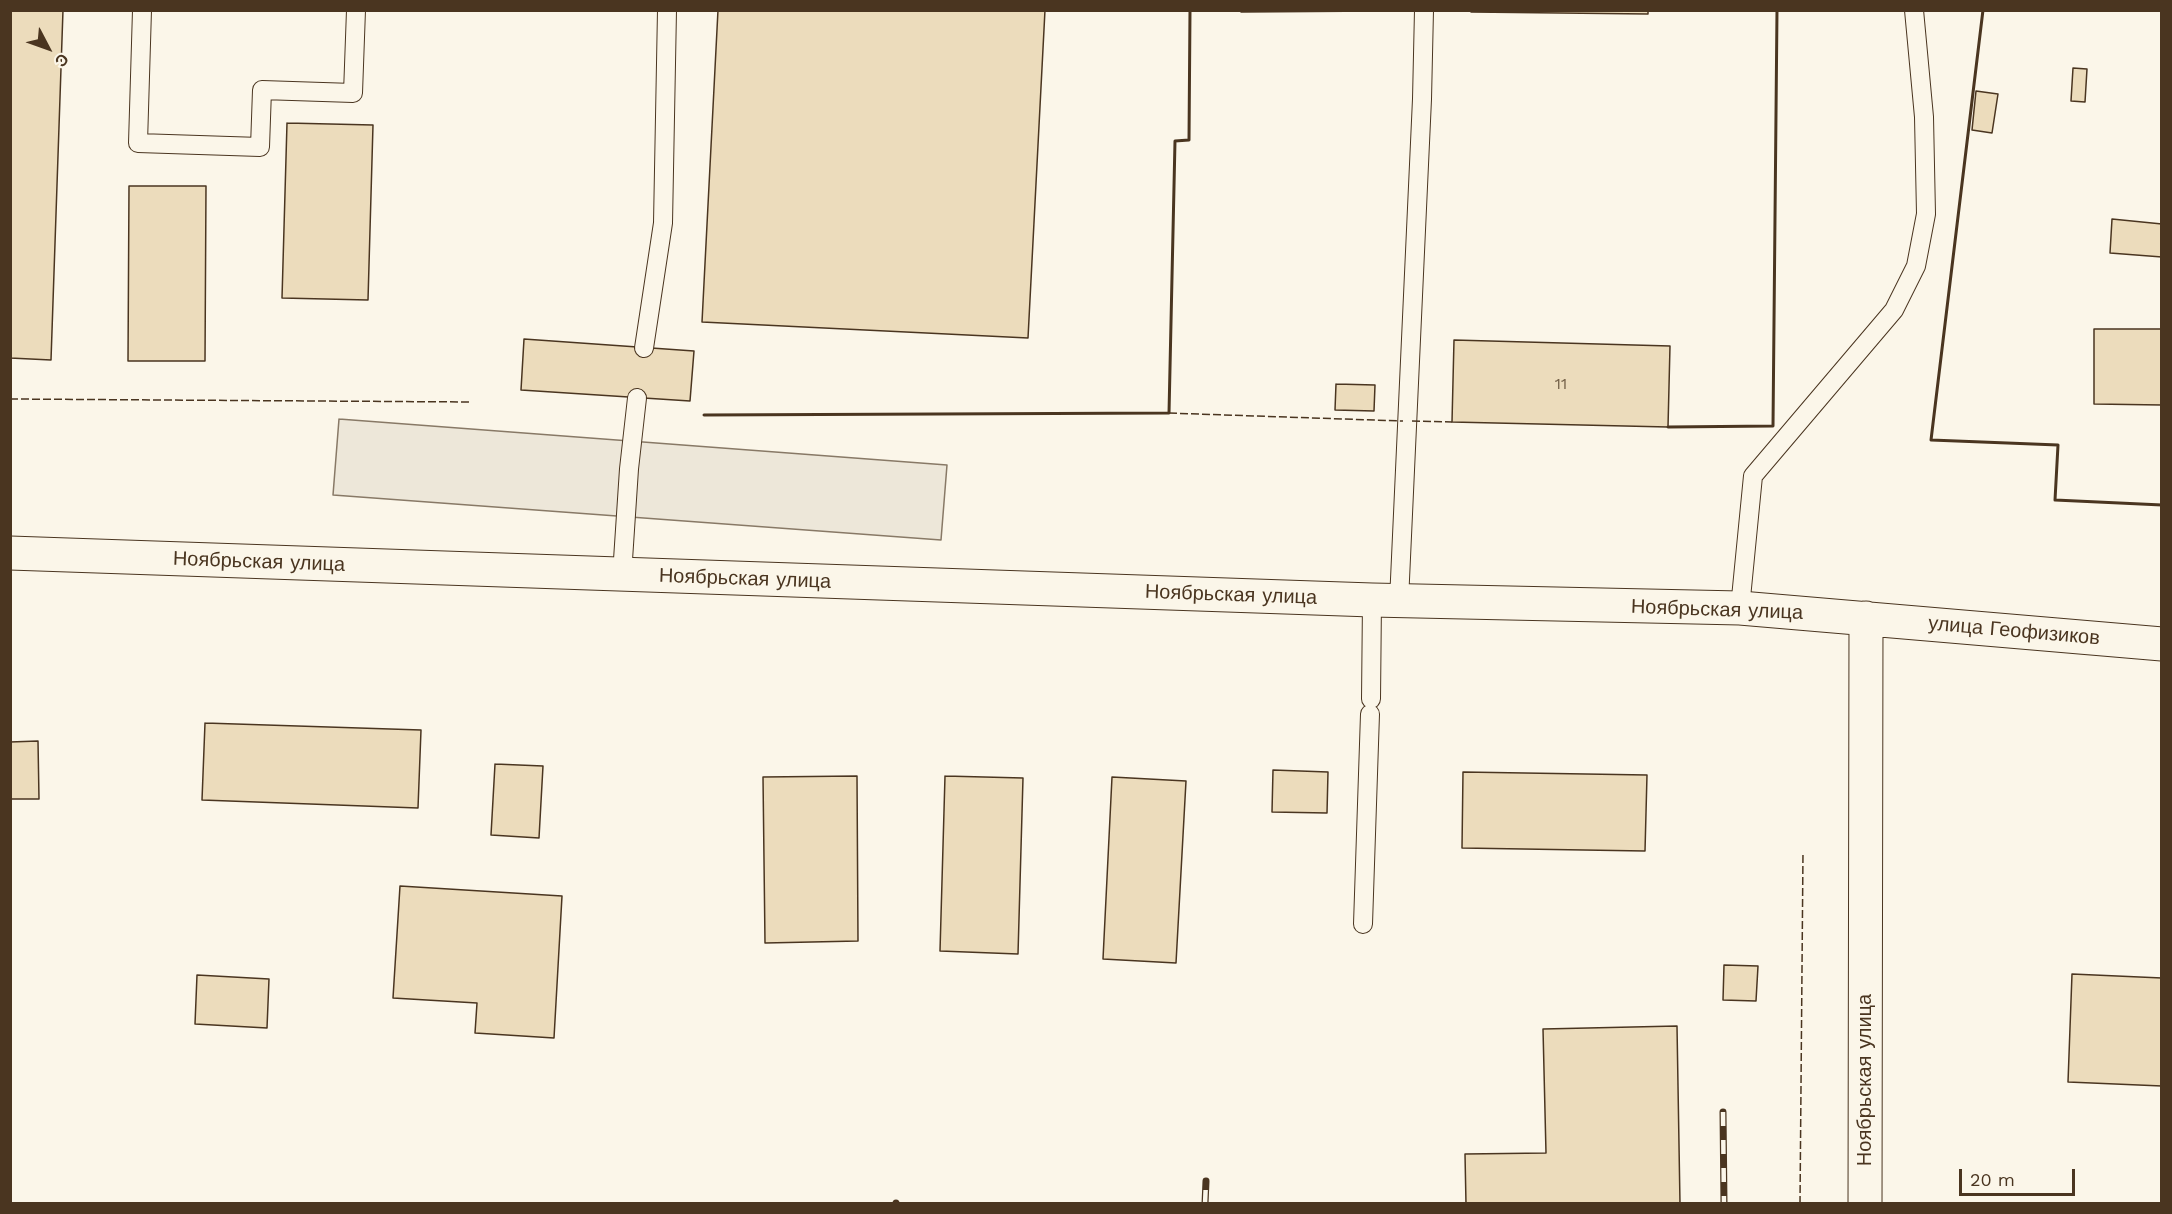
<!DOCTYPE html>
<meta charset="utf-8">
<style>
body{margin:0}
#map{position:relative;width:2172px;height:1214px;overflow:hidden;background:#fbf6e9;font-family:"Work Sans",sans-serif}
canvas{display:block}
.frame{position:absolute;inset:0;border:12px solid #4a3520;pointer-events:none}
.north{position:absolute;left:18px;top:18px;width:60px;height:60px;-webkit-text-stroke:4px #fbf6e9;paint-order:stroke;rotate:131deg;font-size:16px;font-weight:700;line-height:24px;text-align:center;color:#4a3520}
.north::after{content:'';display:block;margin:auto;width:21px;height:27px;background:#4a3520;clip-path:polygon(50% 0,100% 100%,50% 72%,0 100%)}
.scale{position:absolute;left:1959px;top:1169px;width:116px;height:27px;box-sizing:border-box;border:3px solid #4a3520;border-top:0;padding-left:8px;font-size:18px;line-height:21px;white-space:nowrap;color:#4a3520;-webkit-text-stroke:4px #fbf6e9;paint-order:stroke}
</style>
<div id="map">
<canvas width="2172" height="1214"></canvas>
<div class="frame"></div>
<div class="north">С</div>
<div class="scale">20 m</div>
</div>
<script>
const ctx = document.querySelector('canvas').getContext('2d');
ctx.lineJoin = 'round';
function fillPath(path, color) {
  ctx.fillStyle = color;
  ctx.fill(path, 'evenodd');
}
function shape(rows) {
  const path = new Path2D();
  for (const r of rows) {
    path.moveTo(r[0], r[1]);
    for (let i = 2; i < r.length; i += 2) path.lineTo(r[i], r[i + 1]);
  }
  return path;
}
function trace(path, color, width, dash) {
  ctx.strokeStyle = color;
  ctx.lineWidth = width;
  ctx.lineCap = dash ? 'butt' : 'round';
  ctx.setLineDash(dash || []);
  ctx.stroke(path);
}
function drawText(font, color, halo, rows, align = 'center') {
  ctx.font = font + ' "Work Sans",sans-serif';
  ctx.lineWidth = 4.5;
  ctx.setLineDash([]);
  ctx.textBaseline = 'middle';
  ctx.strokeStyle = halo;
  ctx.fillStyle = color;
  for (const [text, x, y, turn = 0] of rows) {
    ctx.save();
    ctx.translate(x, y);
    ctx.rotate((+turn || 0) * Math.PI / 180);
    ctx.textAlign = isNaN(turn) ? turn : align;
    if (halo) ctx.strokeText(text, 0, 0);
    ctx.fillText(text, 0, 0);
    ctx.restore();
  }
}
const parking = shape([
 [339,419,947,465,941,540,333,495,339,419]
]);
const building = shape([
 [10,10,63,10,51,360,10,358,10,10],
 [718,10,1045,10,1028,338,702,322,718,10],
 [1241,10,1381,10,1381,11,1241,12,1241,10],
 [1471,10,1648,10,1648,14,1471,12,1471,10],
 [2073,68,2087,69,2085,102,2071,101,2073,68],
 [1976,91,1998,94,1992,133,1972,130,1976,91],
 [287,123,373,125,368,300,282,298,287,123],
 [129,186,206,186,205,361,128,361,129,186],
 [2112,219,2162,224,2162,257,2110,253,2112,219],
 [2094,329,2162,329,2162,405,2094,404,2094,329],
 [524,339,694,351,690,401,521,390,524,339],
 [1454,340,1670,346,1668,427,1452,422,1454,340],
 [1336,384,1375,385,1374,411,1335,410,1336,384],
 [205,723,421,730,418,808,202,800,205,723],
 [38,741,39,799,10,799,10,742,38,741],
 [495,764,543,766,539,838,491,835,495,764],
 [1273,770,1328,772,1327,813,1272,812,1273,770],
 [1463,772,1647,775,1645,851,1462,848,1463,772],
 [857,776,858,941,765,943,763,777,857,776],
 [945,776,1023,778,1018,954,940,951,945,776],
 [1112,777,1186,781,1176,963,1103,959,1112,777],
 [400,886,562,896,554,1038,475,1033,477,1003,393,998,400,886],
 [1724,965,1758,966,1756,1001,1723,1000,1724,965],
 [2072,974,2162,978,2162,1086,2068,1082,2072,974],
 [197,975,269,979,267,1028,195,1024,197,975],
 [1677,1026,1680,1204,1466,1204,1465,1154,1546,1153,1543,1029,1677,1026]
]);
const lane = shape([
 [142,10,138,143,260,147,262,90,353,93,356,10],
 [644,348,663,223,667,10],
 [622,575,629,469,637,398],
 [1399,601,1422,99,1424,10],
 [1740,608,1753,476,1894,310,1916,266,1926,214,1924,117,1914,10],
 [1371,699,1372,600],
 [1363,924,1370,714]
]);
const secondary = shape([
 [10,553,1372,600,1740,608,2162,644],
 [1865,1204,1866,618]
]);
const rail = shape([
 [1723,1112,1724,1204],
 [896,1204,896,1203],
 [1205,1204,1206,1181]
]);
const fence = shape([
 [10,399,471,402],
 [1169,413,1403,421],
 [1412,421,1452,422],
 [1800,1204,1803,852]
]);
const wall = shape([
 [1983,10,1931,440,2058,445,2055,500,2162,505],
 [704,415,1169,413,1175,141,1189,140,1190,10],
 [1668,427,1773,426,1777,10]
]);
const numberNames = [
 ["11",1561,384]
];
const streetNames = [
 ["Ноябрьская улица",259,562,2],
 ["Ноябрьская улица",745,579,2],
 ["Ноябрьская улица",1231,595,2],
 ["Ноябрьская улица",1717,610,2],
 ["улица Геофизиков",2014,631,5],
 ["Ноябрьская улица",1865,1080,-90]
];
fillPath(parking, '#ede7d9');
trace(parking, '#887966', 1.5);
fillPath(building, '#ecdcbc');
trace(building, '#4a3520', 1.5);
trace(lane, '#4a3520', 20);
trace(secondary, '#4a3520', 35);
trace(lane, '#fbf6e9', 18);
trace(secondary, '#fbf6e9', 33);
trace(rail, '#4a3520', 7);
trace(rail, '#fbf6e9', 4.5, [14]);
trace(fence, '#4a3520', 1.5, [8, 3]);
trace(wall, '#4a3520', 3);
drawText('16px', '#725f47', null, numberNames);
drawText('20px', '#4a3520', '#fbf6e9', streetNames);
</script>
